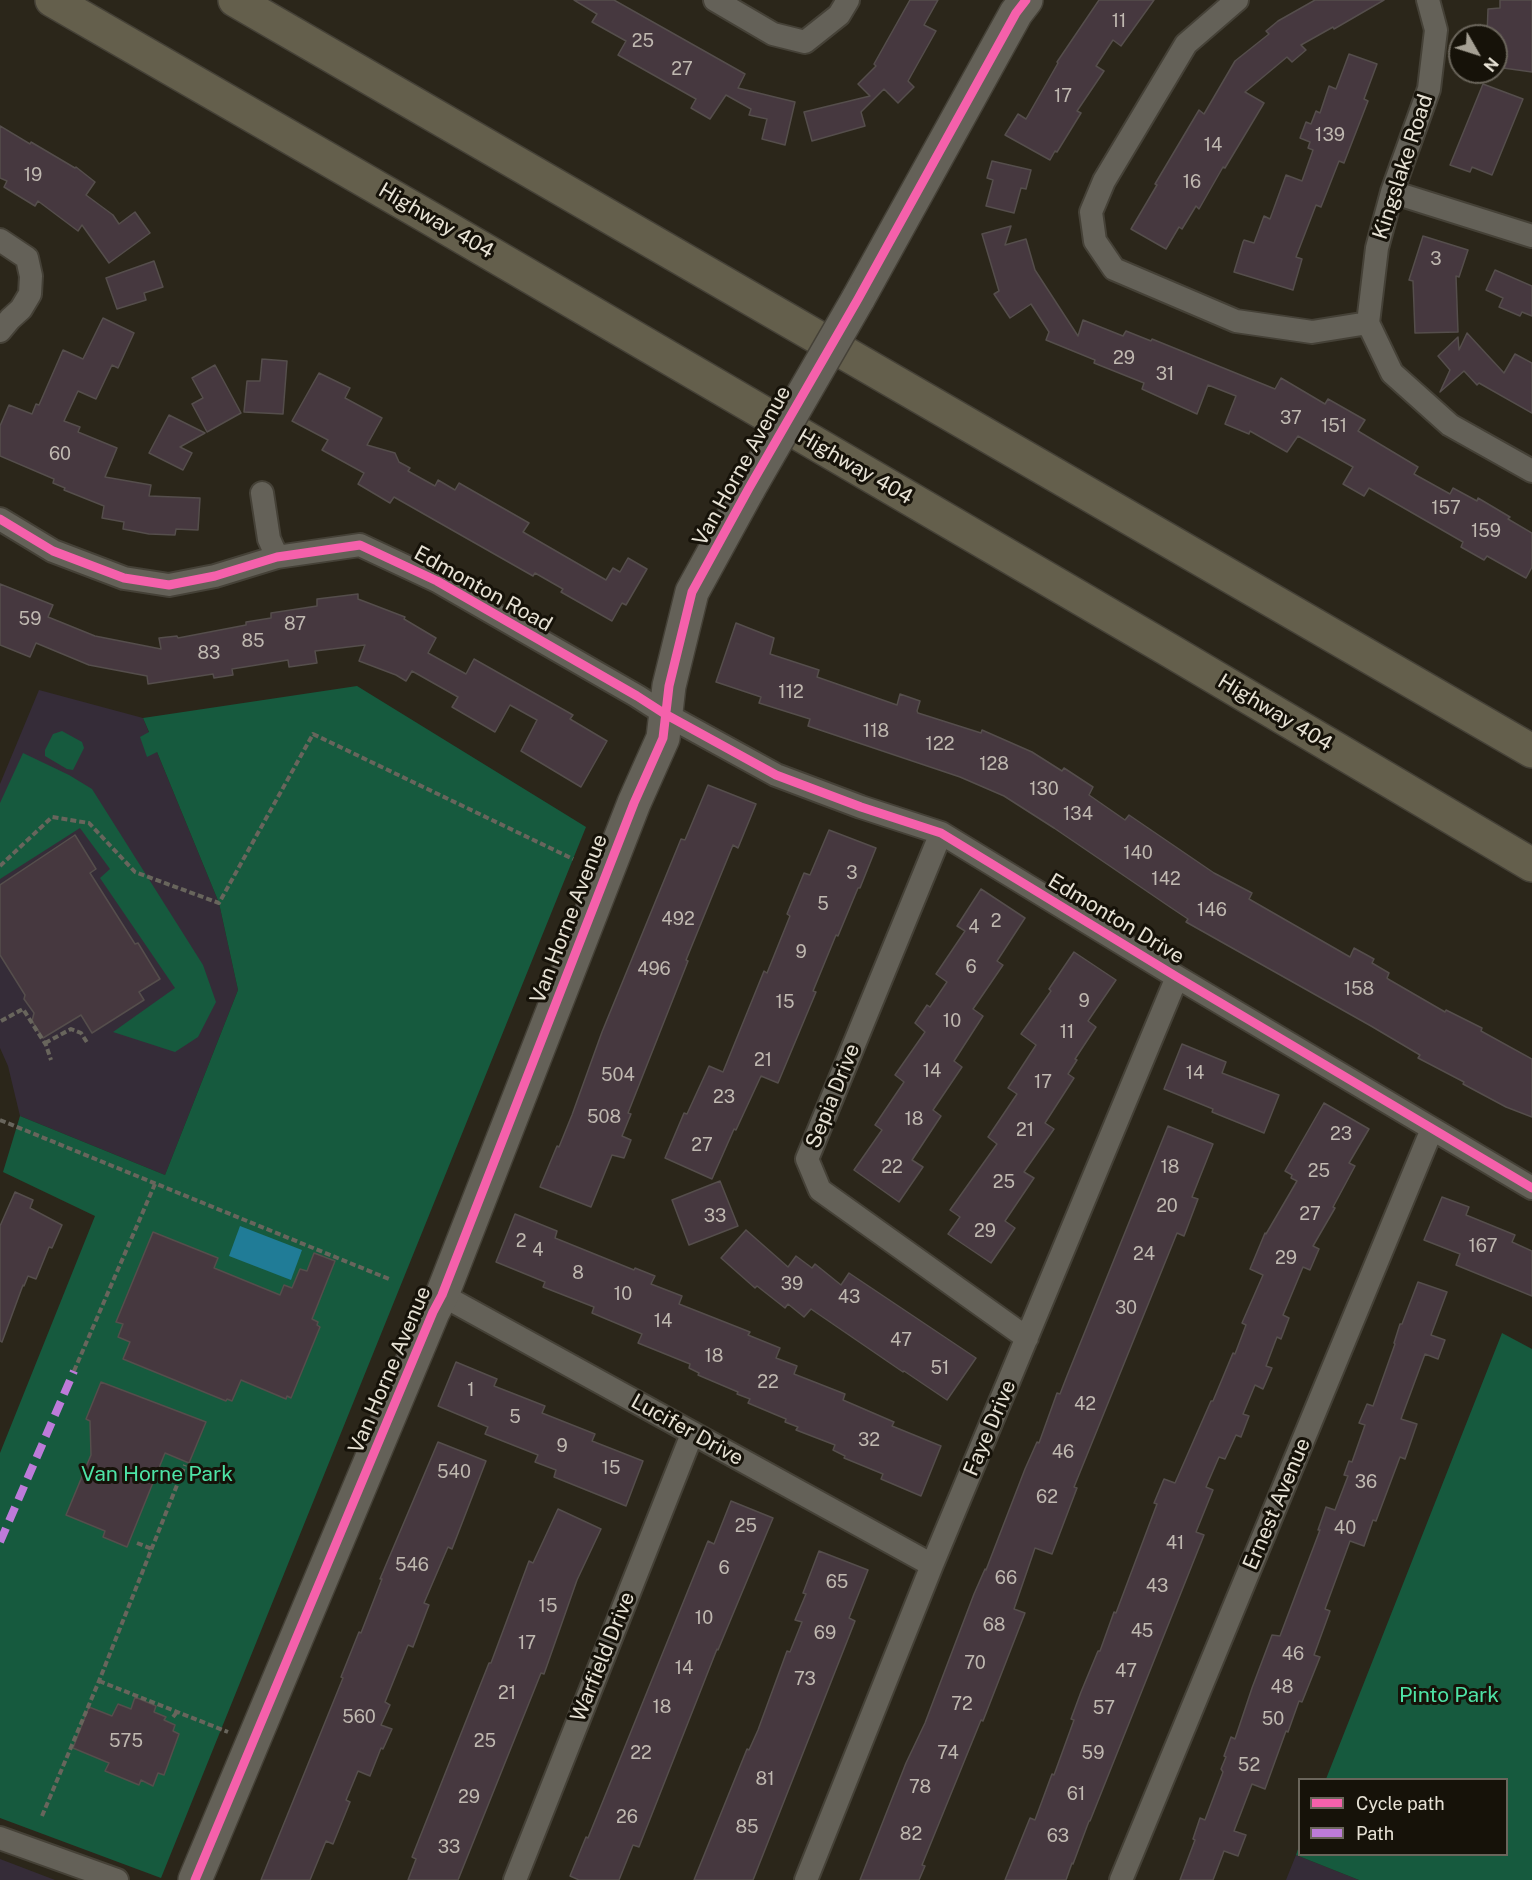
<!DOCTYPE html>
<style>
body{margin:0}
#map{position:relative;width:1532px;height:1880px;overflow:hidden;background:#2b261a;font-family:"Public Sans",sans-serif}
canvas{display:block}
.legend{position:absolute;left:1298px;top:1778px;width:210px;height:78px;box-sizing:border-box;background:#161209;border:2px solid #6a655b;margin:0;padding:8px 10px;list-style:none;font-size:18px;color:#e7e2d5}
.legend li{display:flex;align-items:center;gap:12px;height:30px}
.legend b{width:30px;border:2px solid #6a655b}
.north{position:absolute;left:1448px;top:24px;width:60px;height:60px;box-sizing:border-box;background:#161209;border:2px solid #6a655b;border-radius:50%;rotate:129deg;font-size:16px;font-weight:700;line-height:24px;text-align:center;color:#e7e2d5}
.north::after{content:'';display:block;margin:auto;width:21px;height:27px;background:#a5a094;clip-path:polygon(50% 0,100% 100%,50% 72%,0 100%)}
</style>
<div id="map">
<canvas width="1532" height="1880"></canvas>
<ul class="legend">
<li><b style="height:8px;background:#f560ab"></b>Cycle path</li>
<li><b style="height:8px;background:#bd7bd9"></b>Path</li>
</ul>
<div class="north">N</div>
</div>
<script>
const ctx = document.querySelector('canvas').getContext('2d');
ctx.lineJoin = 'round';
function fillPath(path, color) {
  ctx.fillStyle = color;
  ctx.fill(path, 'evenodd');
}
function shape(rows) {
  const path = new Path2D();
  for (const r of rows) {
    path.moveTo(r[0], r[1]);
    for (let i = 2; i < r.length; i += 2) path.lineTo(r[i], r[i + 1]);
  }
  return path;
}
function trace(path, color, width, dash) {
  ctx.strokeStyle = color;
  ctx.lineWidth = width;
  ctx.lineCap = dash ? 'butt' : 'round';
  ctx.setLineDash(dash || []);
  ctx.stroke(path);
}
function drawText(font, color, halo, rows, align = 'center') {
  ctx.font = font + ' "Public Sans",sans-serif';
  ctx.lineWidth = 6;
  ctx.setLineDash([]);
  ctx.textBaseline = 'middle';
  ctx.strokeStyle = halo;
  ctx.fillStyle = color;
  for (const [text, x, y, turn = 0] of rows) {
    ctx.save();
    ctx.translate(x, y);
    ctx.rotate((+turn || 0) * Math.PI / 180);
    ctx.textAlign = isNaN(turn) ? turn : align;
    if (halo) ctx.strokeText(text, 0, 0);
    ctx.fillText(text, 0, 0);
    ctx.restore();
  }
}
const education = shape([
 [39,690,143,718,219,903,238,990,165,1175,20,1116,8,1066,0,1048,0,784],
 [1296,1855,1359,1880,1286,1880],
 [0,1859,55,1880,0,1880]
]);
const green = shape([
 [357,686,586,827,161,1878,0,1818,0,1453,95,1216,3,1172,20,1116,165,1175,238,990,219,903,157,752,147,757,140,737,149,732,143,718],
 [62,731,82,742,84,748,73,770,67,769,45,756,45,750,53,734],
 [23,753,69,775,92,789,203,965,216,1002,198,1037,175,1052,113,1032,175,988,100,878,110,869,80,828,0,879,0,803],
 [1502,1333,1532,1349,1532,1880,1359,1880,1296,1855,1299,1846,1300,1854,1506,1854,1506,1780,1326,1779]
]);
const water = shape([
 [240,1226,302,1250,291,1280,229,1256]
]);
const building = shape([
 [574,0,614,0,745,74,738,88,795,102,785,145,762,139,767,119,749,115,751,109,726,95,710,119,691,108,696,99,618,55,626,41,592,22,597,14,574,0],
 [910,0,938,0,924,25,936,31,908,81,914,87,898,103,884,89,861,112,865,126,812,141,804,112,870,96,858,84,876,66,874,64,910,0],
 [1099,0,1154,0,1121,46,1113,40,1096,66,1104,71,1077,111,1081,113,1057,152,1055,151,1050,160,1005,135,1018,114,1026,119,1058,63,1057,62,1099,0],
 [1315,0,1384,0,1334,29,1333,27,1301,45,1306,50,1292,62,1287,57,1245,92,1264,103,1225,168,1223,167,1199,209,1196,206,1182,229,1179,227,1166,249,1131,229,1157,185,1155,184,1199,110,1204,114,1235,61,1269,34,1266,31,1278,21,1315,0],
 [1500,0,1532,0,1532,72,1496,67,1496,36,1487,36,1488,9,1500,8,1500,0],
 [1349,54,1377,64,1364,99,1368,101,1344,163,1339,161,1321,207,1316,205,1296,257,1302,259,1293,290,1234,272,1243,242,1244,240,1254,243,1264,216,1270,219,1286,175,1302,181,1313,150,1308,148,1310,142,1300,138,1306,122,1311,124,1316,111,1320,113,1329,86,1336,89,1349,54],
 [1483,84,1523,99,1492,175,1472,167,1470,172,1450,165,1483,84],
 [0,126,30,144,31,142,75,168,76,167,95,182,86,195,113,215,119,224,135,212,150,233,109,263,82,225,78,231,38,201,35,206,4,187,7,181,0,178,0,126],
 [992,161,1031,170,1026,189,1021,188,1014,213,986,206,993,180,987,178,992,161],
 [1011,226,1005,245,1026,239,1035,270,1078,336,1083,320,1123,336,1126,331,1151,341,1152,339,1275,389,1281,378,1325,404,1328,399,1365,420,1358,431,1418,467,1414,474,1450,494,1453,488,1477,501,1478,498,1510,517,1508,519,1532,533,1532,567,1526,578,1487,556,1484,560,1461,547,1463,542,1369,488,1364,496,1343,484,1353,467,1298,436,1287,452,1250,431,1249,434,1225,424,1236,396,1208,385,1197,414,1142,389,1144,383,1094,363,1095,360,1046,340,1049,332,1031,304,1010,318,994,294,999,291,982,234,1011,226],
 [1423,236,1468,250,1459,277,1456,276,1458,332,1415,333,1413,281,1409,280,1423,236],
 [154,261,163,287,144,293,146,300,117,309,106,278,154,261],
 [1495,270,1532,286,1532,316,1522,312,1520,316,1499,307,1503,298,1486,290,1495,270],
 [103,318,134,333,118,368,112,365,96,399,78,391,64,421,80,427,78,432,117,448,105,477,151,485,149,496,200,498,198,530,176,529,175,535,149,534,123,529,124,522,102,518,104,506,64,490,65,488,53,483,54,479,0,456,0,426,9,405,32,414,36,404,39,405,63,350,83,359,103,318],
 [1467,333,1504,373,1515,354,1532,363,1532,413,1479,383,1477,385,1464,371,1440,392,1450,370,1438,356,1458,337,1459,350,1467,333],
 [262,359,287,361,283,414,244,412,247,381,260,381,262,359],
 [215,365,241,413,207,432,192,404,203,398,192,378,215,365],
 [319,373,350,388,345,398,382,418,367,445,395,453,399,462,410,468,408,471,435,486,438,480,455,490,459,483,529,523,523,532,606,580,613,568,620,572,628,558,647,569,626,605,622,603,612,621,561,592,563,589,535,573,533,576,394,497,390,503,358,484,364,473,322,450,328,440,292,421,319,373],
 [169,415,205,433,180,447,192,453,183,470,149,453,169,415],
 [0,584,53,605,48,617,95,636,161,649,159,638,177,636,178,638,246,625,246,622,271,618,271,613,317,606,317,599,358,594,358,599,405,617,404,619,436,638,428,653,466,674,474,659,573,715,570,719,607,741,581,787,521,751,537,720,510,705,495,732,452,707,458,697,412,671,406,681,396,675,359,661,365,645,315,651,317,663,289,667,288,660,232,669,233,675,214,678,213,674,148,684,147,676,89,665,36,643,30,657,0,645,0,584],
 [736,623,774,638,770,654,819,670,817,677,897,705,900,694,920,701,917,711,918,713,981,733,982,730,1032,752,1062,771,1064,768,1093,787,1089,795,1125,820,1129,815,1214,873,1252,893,1249,899,1350,957,1354,948,1374,959,1372,963,1389,973,1387,978,1388,979,1445,1012,1446,1010,1482,1028,1481,1031,1532,1059,1532,1117,1506,1107,1463,1084,1464,1082,1418,1058,1420,1055,1371,1026,1186,922,1188,919,1170,907,1054,828,1004,796,960,777,808,726,810,719,759,703,761,697,716,682,736,623],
 [708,785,756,804,738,848,733,845,686,960,688,961,628,1113,631,1114,622,1136,631,1140,624,1158,612,1155,591,1207,540,1187,557,1146,559,1147,572,1115,602,1032,681,839,685,840,708,785],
 [829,830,876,848,860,888,858,888,838,936,836,935,813,991,816,992,778,1083,761,1076,736,1130,734,1129,712,1179,665,1158,684,1113,687,1114,709,1066,723,1072,764,971,767,973,790,916,787,914,804,873,810,875,829,830],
 [75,835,96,869,90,873,135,944,138,943,160,979,139,992,144,1000,92,1033,81,1015,43,1038,32,1021,34,1013,24,999,25,995,0,955,0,885,75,835],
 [981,889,1025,918,997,961,1003,965,973,1009,983,1016,954,1061,962,1067,933,1110,941,1116,912,1160,923,1167,899,1202,854,1170,882,1130,875,1125,904,1082,895,1075,925,1032,915,1023,927,1005,930,1007,947,982,936,974,965,931,957,926,981,889],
 [1074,952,1116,980,1088,1021,1096,1027,1075,1059,1077,1060,1068,1074,1074,1078,1045,1123,1054,1129,1024,1172,1034,1178,1005,1221,1015,1228,991,1263,948,1234,960,1217,950,1210,997,1144,988,1137,1017,1094,1008,1088,1036,1045,1021,1034,1051,991,1049,989,1074,952],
 [1182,1044,1226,1062,1222,1073,1279,1095,1264,1133,1212,1112,1213,1109,1164,1089,1182,1044],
 [1324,1103,1369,1129,1349,1163,1355,1166,1333,1207,1335,1208,1313,1246,1319,1249,1310,1270,1303,1267,1283,1315,1289,1318,1281,1339,1277,1337,1266,1366,1272,1368,1263,1389,1255,1385,1243,1414,1249,1416,1241,1437,1236,1435,1225,1459,1219,1457,1206,1487,1213,1490,1196,1532,1204,1535,1090,1821,1089,1821,1073,1864,1072,1863,1066,1880,1005,1880,1030,1818,1035,1820,1052,1774,1054,1775,1074,1720,1071,1719,1081,1692,1098,1651,1100,1651,1114,1612,1116,1613,1157,1504,1154,1503,1164,1479,1175,1483,1211,1401,1213,1401,1233,1353,1235,1354,1246,1325,1242,1323,1263,1275,1250,1269,1265,1233,1266,1234,1297,1181,1291,1178,1292,1175,1285,1171,1324,1103],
 [1168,1126,1213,1144,1192,1197,1198,1199,1184,1236,1177,1233,1074,1487,1077,1488,1052,1554,1035,1548,1014,1609,1025,1613,983,1721,981,1720,922,1865,925,1866,919,1880,860,1880,906,1763,925,1723,974,1594,985,1569,986,1570,1025,1469,1037,1442,1039,1443,1057,1393,1060,1394,1067,1376,1168,1126],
 [720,1181,738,1226,689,1245,672,1200,720,1181],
 [15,1192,33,1200,30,1208,62,1225,52,1248,49,1247,36,1279,28,1276,24,1286,23,1285,2,1342,0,1341,0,1226,15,1192],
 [1442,1197,1469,1207,1466,1215,1515,1235,1512,1242,1532,1251,1532,1296,1456,1265,1460,1254,1424,1240,1442,1197],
 [515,1214,557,1231,555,1238,634,1270,635,1268,655,1276,651,1284,682,1296,679,1304,750,1332,748,1335,780,1348,776,1358,797,1366,794,1374,845,1394,843,1400,894,1422,892,1426,941,1446,921,1496,881,1479,883,1474,844,1458,845,1456,833,1450,835,1445,796,1430,798,1427,785,1422,786,1419,748,1403,750,1399,737,1394,738,1392,698,1375,699,1373,689,1368,690,1364,638,1343,642,1334,592,1313,594,1307,543,1287,545,1282,496,1262,515,1214],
 [746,1230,788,1267,796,1256,812,1268,815,1264,841,1285,849,1273,976,1358,947,1400,904,1371,903,1372,811,1309,804,1317,788,1304,785,1308,757,1286,755,1288,721,1258,746,1230],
 [153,1232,218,1258,214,1268,280,1295,284,1285,292,1288,300,1269,307,1271,314,1253,335,1261,312,1319,318,1322,317,1325,320,1327,291,1398,287,1396,286,1399,241,1380,232,1401,227,1399,226,1401,123,1359,130,1342,118,1337,123,1324,116,1322,153,1232],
 [1418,1282,1447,1292,1431,1335,1445,1340,1438,1359,1425,1354,1401,1419,1417,1424,1405,1459,1400,1457,1376,1521,1373,1520,1364,1546,1350,1541,1325,1609,1330,1611,1314,1655,1320,1657,1302,1702,1299,1701,1288,1732,1286,1731,1265,1789,1252,1784,1234,1831,1246,1835,1238,1856,1224,1851,1213,1880,1180,1880,1195,1840,1193,1839,1200,1818,1205,1820,1223,1772,1221,1769,1226,1757,1224,1756,1231,1737,1235,1739,1252,1688,1272,1635,1280,1636,1320,1530,1318,1530,1326,1507,1335,1510,1348,1476,1344,1475,1349,1461,1352,1462,1365,1425,1359,1423,1367,1404,1373,1406,1395,1344,1394,1343,1400,1324,1402,1324,1418,1282],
 [456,1362,497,1379,494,1386,545,1406,542,1413,595,1434,592,1441,643,1461,626,1506,554,1477,556,1470,535,1462,538,1455,485,1434,488,1427,438,1406,456,1362],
 [101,1382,206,1422,189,1463,165,1453,127,1547,103,1537,105,1531,66,1515,91,1455,90,1421,86,1419,101,1382],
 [438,1442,486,1461,452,1549,448,1547,424,1603,429,1605,413,1647,408,1645,385,1702,390,1705,381,1725,392,1729,383,1749,381,1748,370,1776,358,1771,346,1800,350,1802,333,1844,326,1841,310,1880,261,1880,343,1678,341,1677,359,1632,361,1633,382,1579,380,1579,438,1442],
 [731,1501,773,1518,718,1650,717,1649,639,1847,633,1845,619,1880,579,1880,570,1876,586,1837,588,1838,708,1541,714,1544,731,1501],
 [558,1509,601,1529,577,1580,544,1674,541,1673,458,1880,408,1880,416,1859,412,1857,489,1663,491,1663,529,1561,533,1563,558,1509],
 [819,1551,868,1570,849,1618,855,1621,753,1880,694,1880,747,1749,749,1750,758,1730,787,1651,790,1652,802,1622,795,1620,806,1594,803,1593,819,1551],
 [135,1697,156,1706,154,1712,166,1717,164,1720,175,1725,173,1731,179,1734,164,1775,158,1773,153,1786,141,1780,139,1785,105,1771,109,1763,73,1748,89,1707,112,1716,118,1704,131,1709,135,1697]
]);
const path = shape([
 [0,866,52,817,89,823,135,872,219,903,313,734,573,859],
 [1,1021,23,1009,46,1045,51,1060],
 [45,1043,71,1029,81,1033,88,1044],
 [0,1120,389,1279],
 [74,1371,155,1184],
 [137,1543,152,1549],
 [99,1681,228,1732],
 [173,1717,177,1712],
 [42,1816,99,1681,185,1465]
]);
const street = shape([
 [715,0,773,34,805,42,839,15,848,0],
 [1237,0,1186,44,1104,181,1091,212,1095,241,1114,269,1236,321,1312,332,1368,323],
 [1428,0,1436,30,1429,89,1392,192,1377,248,1368,323,1392,373,1450,425,1532,471],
 [1392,192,1532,236],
 [0,240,27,258,31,276,30,294,21,309,10,319,0,331],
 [262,493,269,539,277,557],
 [0,519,53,551,124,578,169,585,215,576,277,557,360,545,437,581,637,696,665,714,776,775,861,807,941,833,1177,977,1532,1188],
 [941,833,807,1159,820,1190,1027,1338],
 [442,1295,932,1565],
 [0,1838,117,1880],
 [515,1880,692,1434],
 [806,1880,932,1565,1177,977],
 [1121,1880,1432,1129]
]);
const secondary = shape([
 [858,299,1016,13,1026,0],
 [195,1880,433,1312,442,1295,634,803,663,738,669,686,692,592,749,488]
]);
const highway = shape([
 [52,0,428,217,1169,650,1532,865],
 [235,0,1532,751]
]);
const secondaryBridge = shape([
 [749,488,858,299]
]);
const quiet = shape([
 [0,1542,74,1371]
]);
const cycleway = shape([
 [0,519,53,551,124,578,169,585,215,576,277,557,360,545,437,581,637,696,665,714,776,775,861,807,941,833,1177,977,1532,1188],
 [195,1880,433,1312,442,1295,634,803,663,738,669,686,692,592,749,488,858,299,1016,13,1026,0]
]);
const numberNames = [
 ["11",1119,21],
 ["25",643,41],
 ["27",682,69],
 ["17",1063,96],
 ["139",1330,135],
 ["14",1213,145],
 ["19",33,175],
 ["16",1192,182],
 ["3",1436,259],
 ["29",1124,358],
 ["31",1165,374],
 ["37",1291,418],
 ["151",1334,426],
 ["60",60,454],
 ["157",1446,508],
 ["159",1486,531],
 ["59",30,619],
 ["87",295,624],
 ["85",253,641],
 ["83",209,653],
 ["112",791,692],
 ["118",876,731],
 ["122",940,744],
 ["128",994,764],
 ["130",1044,789],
 ["134",1078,814],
 ["140",1138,853],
 ["3",852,873],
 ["142",1166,879],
 ["5",823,904],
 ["146",1212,910],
 ["492",678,919],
 ["2",996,921],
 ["4",974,927],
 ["9",801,952],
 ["6",971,967],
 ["496",654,969],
 ["158",1359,989],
 ["9",1084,1001],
 ["15",785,1002],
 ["10",952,1021],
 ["11",1067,1032],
 ["21",763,1060],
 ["14",932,1071],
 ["14",1195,1073],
 ["504",618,1075],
 ["17",1043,1082],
 ["23",724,1097],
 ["508",604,1117],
 ["18",914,1119],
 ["21",1025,1130],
 ["23",1341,1134],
 ["27",702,1145],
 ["22",892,1167],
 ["18",1170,1167],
 ["25",1319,1171],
 ["25",1004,1182],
 ["20",1167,1206],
 ["27",1310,1214],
 ["33",715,1216],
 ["29",985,1231],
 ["2",521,1241],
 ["167",1483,1246],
 ["4",538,1250],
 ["24",1144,1254],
 ["29",1286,1258],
 ["8",578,1273],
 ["39",792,1284],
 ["10",623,1294],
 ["43",849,1297],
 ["30",1126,1308],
 ["14",663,1321],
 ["47",901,1340],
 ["18",714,1356],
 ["51",940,1368],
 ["22",768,1382],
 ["1",471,1390],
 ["42",1085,1404],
 ["5",515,1417],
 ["32",869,1440],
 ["9",562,1446],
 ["46",1063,1452],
 ["15",611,1468],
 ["540",454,1472],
 ["36",1366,1482],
 ["62",1047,1497],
 ["25",746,1526],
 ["40",1345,1528],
 ["41",1175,1543],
 ["546",412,1565],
 ["6",724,1568],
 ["66",1006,1578],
 ["65",837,1582],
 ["43",1157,1586],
 ["15",548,1606],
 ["10",704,1618],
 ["68",994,1625],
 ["45",1142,1631],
 ["69",825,1633],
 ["17",527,1643],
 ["46",1293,1654],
 ["70",975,1663],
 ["14",684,1668],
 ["47",1126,1671],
 ["73",805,1679],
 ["48",1282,1687],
 ["21",507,1693],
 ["72",962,1704],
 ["18",662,1707],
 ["57",1104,1708],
 ["560",359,1717],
 ["50",1273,1719],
 ["575",126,1741],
 ["25",485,1741],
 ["22",641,1753],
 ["74",948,1753],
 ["59",1093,1753],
 ["52",1249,1765],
 ["81",765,1779],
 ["78",920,1787],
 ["61",1076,1794],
 ["29",469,1797],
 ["26",627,1817],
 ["85",747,1827],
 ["82",911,1834],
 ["63",1058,1836],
 ["33",449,1847]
];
const streetNames = [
 ["Kingslake Road",1403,167,-72],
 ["Highway 404",436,221,30],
 ["Van Horne Avenue",742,466,-61],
 ["Highway 404",855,467,30],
 ["Edmonton Road",483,589,29],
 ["Highway 404",1275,713,31],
 ["Van Horne Avenue",569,919,-69],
 ["Edmonton Drive",1116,919,31],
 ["Sepia Drive",833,1096,-68],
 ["Van Horne Avenue",390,1370,-67],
 ["Faye Drive",990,1428,-67],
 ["Lucifer Drive",687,1430,29],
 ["Ernest Avenue",1277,1504,-67],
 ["Warfield Drive",603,1657,-68]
];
const parkNames = [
 ["Van Horne Park",157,1475],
 ["Pinto Park",1449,1696]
];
fillPath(education, '#352c38');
fillPath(green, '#165a3e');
fillPath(water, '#207c97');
fillPath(building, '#46383f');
trace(building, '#554e4c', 1.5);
trace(street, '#454137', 26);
trace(secondary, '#454137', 36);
trace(highway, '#454137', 36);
trace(path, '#68655c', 4, [6, 3]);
trace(street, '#646158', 22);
trace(secondary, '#646158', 33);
trace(highway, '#645f4c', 33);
trace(secondaryBridge, '#454137', 36, []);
trace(secondaryBridge, '#646158', 33);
trace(quiet, '#bd7bd9', 8, [15, 8]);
trace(cycleway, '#f560ab', 9);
drawText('18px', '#bfb8b0', null, numberNames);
drawText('21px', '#e7e2d5', '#161209', streetNames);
drawText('21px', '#4ee3a6', '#161209', parkNames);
</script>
